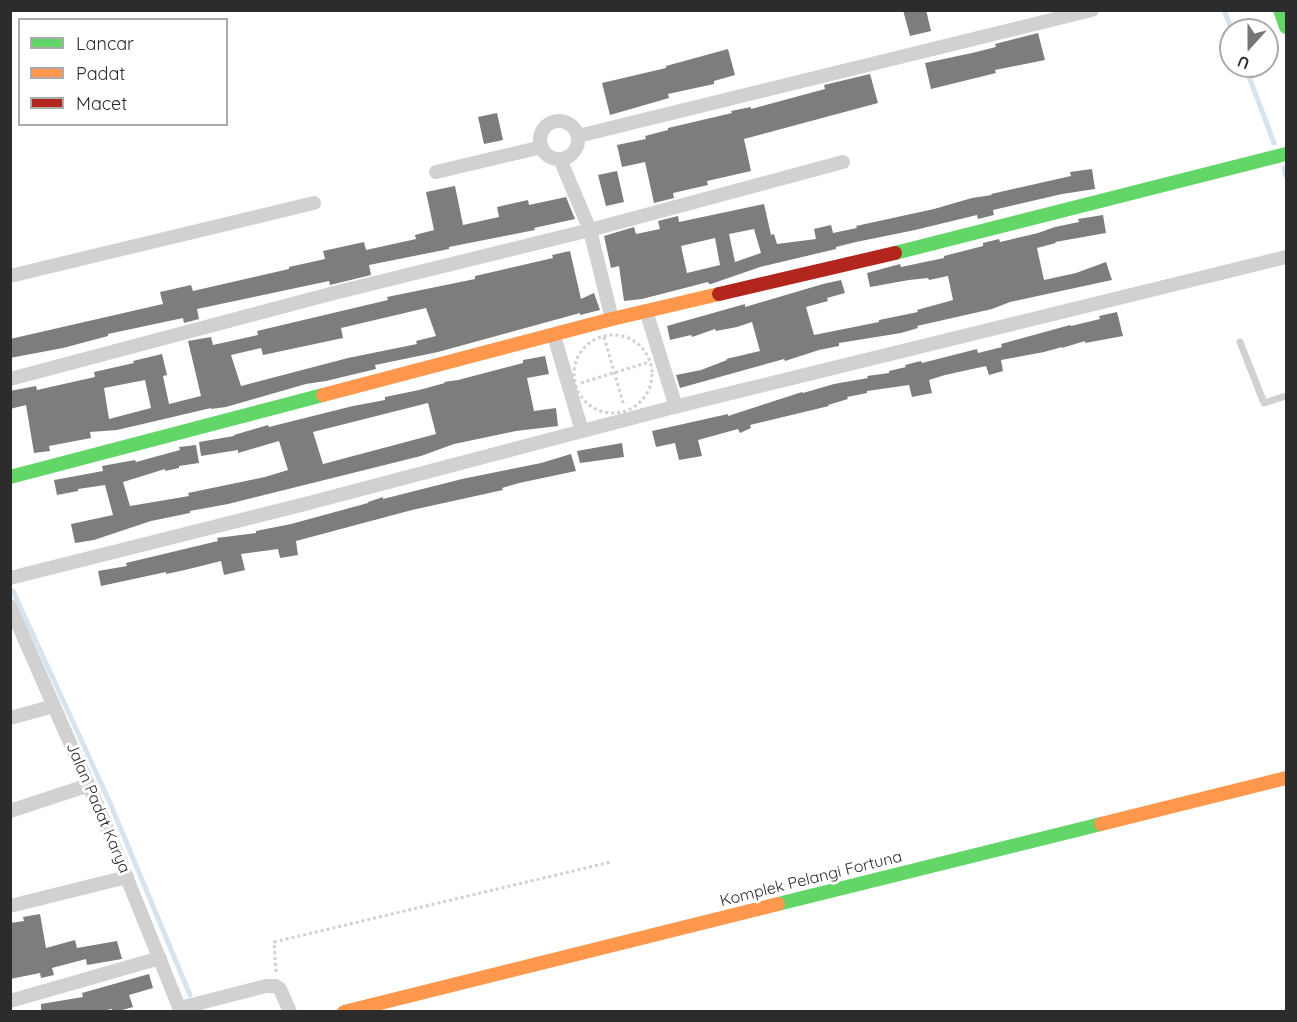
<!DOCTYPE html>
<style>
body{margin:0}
#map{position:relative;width:1297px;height:1022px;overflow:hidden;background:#fff;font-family:Quicksand,sans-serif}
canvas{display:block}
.frame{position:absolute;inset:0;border:12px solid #2c2c2c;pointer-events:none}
.legend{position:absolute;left:18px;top:18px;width:210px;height:108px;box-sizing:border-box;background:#fff;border:2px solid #ababab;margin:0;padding:8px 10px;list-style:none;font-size:18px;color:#2c2c2c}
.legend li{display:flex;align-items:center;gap:12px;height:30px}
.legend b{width:30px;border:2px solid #ababab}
.north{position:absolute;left:1219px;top:18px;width:60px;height:60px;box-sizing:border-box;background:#fff;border:2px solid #ababab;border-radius:50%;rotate:201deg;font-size:16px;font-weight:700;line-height:24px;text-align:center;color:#2c2c2c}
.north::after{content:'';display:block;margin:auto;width:21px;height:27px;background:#767676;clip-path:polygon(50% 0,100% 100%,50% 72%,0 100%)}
</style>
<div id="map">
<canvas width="1297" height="1022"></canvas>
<div class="frame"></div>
<ul class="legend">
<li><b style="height:8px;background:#63d668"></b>Lancar</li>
<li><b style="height:8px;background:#ff974d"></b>Padat</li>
<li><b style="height:8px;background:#b3261e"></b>Macet</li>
</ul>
<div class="north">U</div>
</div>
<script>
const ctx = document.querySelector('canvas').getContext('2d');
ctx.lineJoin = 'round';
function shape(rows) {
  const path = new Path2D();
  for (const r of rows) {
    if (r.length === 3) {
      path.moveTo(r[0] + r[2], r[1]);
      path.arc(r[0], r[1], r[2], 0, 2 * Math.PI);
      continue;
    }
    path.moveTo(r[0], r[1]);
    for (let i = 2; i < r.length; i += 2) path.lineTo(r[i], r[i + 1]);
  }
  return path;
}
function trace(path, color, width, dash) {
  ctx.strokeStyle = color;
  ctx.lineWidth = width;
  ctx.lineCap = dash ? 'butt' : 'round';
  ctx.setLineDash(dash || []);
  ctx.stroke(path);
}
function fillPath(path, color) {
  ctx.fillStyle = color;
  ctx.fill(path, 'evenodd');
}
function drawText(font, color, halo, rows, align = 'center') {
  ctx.font = font + ' Quicksand,sans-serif';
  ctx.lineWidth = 6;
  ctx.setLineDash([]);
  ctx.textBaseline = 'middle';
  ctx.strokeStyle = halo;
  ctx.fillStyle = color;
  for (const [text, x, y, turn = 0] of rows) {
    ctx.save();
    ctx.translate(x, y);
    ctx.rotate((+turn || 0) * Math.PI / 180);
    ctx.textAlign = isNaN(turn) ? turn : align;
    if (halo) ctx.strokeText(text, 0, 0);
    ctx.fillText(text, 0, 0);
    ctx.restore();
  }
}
const stream = shape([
 [1224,10,1232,30],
 [1245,66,1274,143],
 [1284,168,1286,176],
 [13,591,110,803,190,995]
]);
const building = shape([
 [903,10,926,10,931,31,910,36],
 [1038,33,1045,60,995,70,996,73,931,89,925,63,972,53,996,47,995,44],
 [728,49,735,75,714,81,714,84,668,94,669,98,610,115,602,83,666,68,666,66],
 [870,74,878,103,744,139,751,171,707,181,708,185,673,193,674,198,654,203,645,162,622,167,617,145,646,139,645,136,668,130,668,128,732,113,731,111,751,107,751,109,825,89,824,85],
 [497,113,503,140,484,144,478,117],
 [1092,169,1095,189,1062,194,993,210,994,215,978,219,977,215,915,230,856,242,836,247,836,249,760,267,711,284,709,284,708,282,642,299,624,301,619,266,611,268,604,236,634,227,636,234,660,229,658,221,678,216,679,222,764,204,771,235,774,234,777,244,816,239,814,229,831,225,833,233,857,228,856,226,934,209,972,198,992,195,991,194,1071,176,1070,172],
 [754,229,761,253,735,262,729,234],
 [715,238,720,265,687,273,681,246],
 [617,171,624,202,606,206,598,175],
 [455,186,463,225,499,217,497,207,528,200,529,205,566,197,575,219,534,228,535,230,449,247,449,249,369,265,371,275,330,285,329,281,197,309,199,319,184,323,183,318,108,334,108,336,63,348,10,358,10,339,163,304,160,292,191,285,193,291,289,269,289,267,325,259,323,251,364,242,366,250,416,239,415,235,434,230,426,192],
 [1103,215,1106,233,1055,242,1056,243,1037,248,1044,280,1076,273,1106,262,1112,280,1010,302,992,309,917,326,918,328,901,333,839,343,839,346,819,350,785,361,784,359,680,388,676,375,701,370,727,360,726,359,760,351,752,322,737,327,716,331,715,329,692,337,691,335,670,340,667,326,745,304,745,307,823,284,841,280,845,293,827,298,828,301,806,307,814,335,879,322,879,320,918,312,917,310,953,300,948,276,929,280,928,278,909,280,870,287,867,273,900,264,901,267,944,258,944,256,983,246,983,243,999,239,1000,242,1038,233,1055,227,1079,222,1078,219],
 [570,251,581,299,594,293,600,310,580,315,580,313,438,352,375,365,376,369,326,381,306,384,226,407,211,409,211,408,117,430,90,432,91,438,49,446,50,451,34,453,26,405,10,409,10,391,36,386,37,390,95,377,94,372,134,363,133,361,162,354,167,375,163,376,169,404,201,396,188,341,211,337,213,345,258,335,257,331,388,300,387,297,475,279,475,276,553,258,552,255],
 [426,308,436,336,416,341,417,344,348,358,241,386,231,355,261,348,263,355,343,338,341,328],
 [145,380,151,408,109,419,104,388],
 [1117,312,1123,336,1085,343,1085,341,1062,348,1062,347,1044,352,1001,360,1003,371,989,375,986,366,945,375,929,380,932,393,912,397,909,385,867,391,867,393,847,397,848,399,828,405,829,406,750,425,751,428,740,433,738,429,698,440,702,456,679,460,675,443,656,447,652,431,728,414,728,416,802,392,803,393,834,384,868,378,867,376,889,373,889,371,906,367,905,365,921,361,922,363,977,349,978,353,1002,347,1001,344,1070,325,1071,326,1100,319,1099,316],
 [545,356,549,374,527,378,534,411,556,408,558,426,516,431,454,444,421,456,228,504,190,511,190,513,151,521,94,540,75,543,71,524,113,515,105,485,78,489,78,491,57,495,54,480,103,471,102,466,135,460,136,462,180,450,179,447,196,445,199,463,179,466,179,468,165,471,165,469,123,482,130,506,189,496,188,493,265,477,288,470,279,441,238,453,238,450,201,456,199,442,234,436,234,435,268,425,269,427,353,406,385,400,385,397,419,390,445,383,444,382,458,380,523,363,523,360],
 [428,403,436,434,323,464,313,432],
 [622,443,624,457,580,463,577,451],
 [571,454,576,471,519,483,502,488,503,490,412,510,296,541,298,555,280,558,278,549,241,554,245,570,224,575,221,561,185,570,166,574,166,572,101,586,98,571,127,566,126,563,218,541,217,538,256,533,256,531,291,524,368,503,368,502,383,497,383,499,462,479,541,463],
 [40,914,46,948,75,940,77,948,117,941,122,959,87,965,86,959,52,968,54,975,41,978,40,973,10,979,10,923,24,921,23,917],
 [149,974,153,988,129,995,133,1007,119,1011,113,1011,112,1009,101,1011,41,1011,41,1004,83,997,82,993]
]);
const path = shape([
 [613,374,39],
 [604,337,624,406],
 [581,383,649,362],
 [276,972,274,942,611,862]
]);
const lane = shape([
 [1240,342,1264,403,1286,396]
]);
const street = shape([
 [559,140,19],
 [578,136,1092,10],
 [560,159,590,230,612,319],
 [436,172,542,147],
 [10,276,314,203],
 [646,311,676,407],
 [554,336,582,431],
 [10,379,334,293,590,230,843,162],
 [10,578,305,504,670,408,1286,257],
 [10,606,99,809,181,1012],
 [10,718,54,706],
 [10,811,89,785],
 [10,906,127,877],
 [10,1001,160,958],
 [180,1008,266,986,276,986,280,989,290,1012]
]);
const fast = shape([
 [1280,10,1286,27],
 [895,253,1286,154],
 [10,477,323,395],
 [778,904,1101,824]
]);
const slow = shape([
 [323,395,612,319,719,294],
 [1101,824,1286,778],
 [344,1012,778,904]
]);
const jam = shape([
 [719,294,895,253]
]);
const streetNames = [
 ["Jalan Padat Karya",98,808,67],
 ["Komplek Pelangi Fortuna",811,879,-14]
];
trace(stream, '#d6e4f0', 5);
fillPath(building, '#7d7d7d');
trace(path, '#d1d1d1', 3, [3, 3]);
trace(lane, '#d1d1d1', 7);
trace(street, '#d1d1d1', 14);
trace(fast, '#63d668', 14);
trace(slow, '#ff974d', 14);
trace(jam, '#b3261e', 14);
drawText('16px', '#2c2c2c', '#fff', streetNames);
</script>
